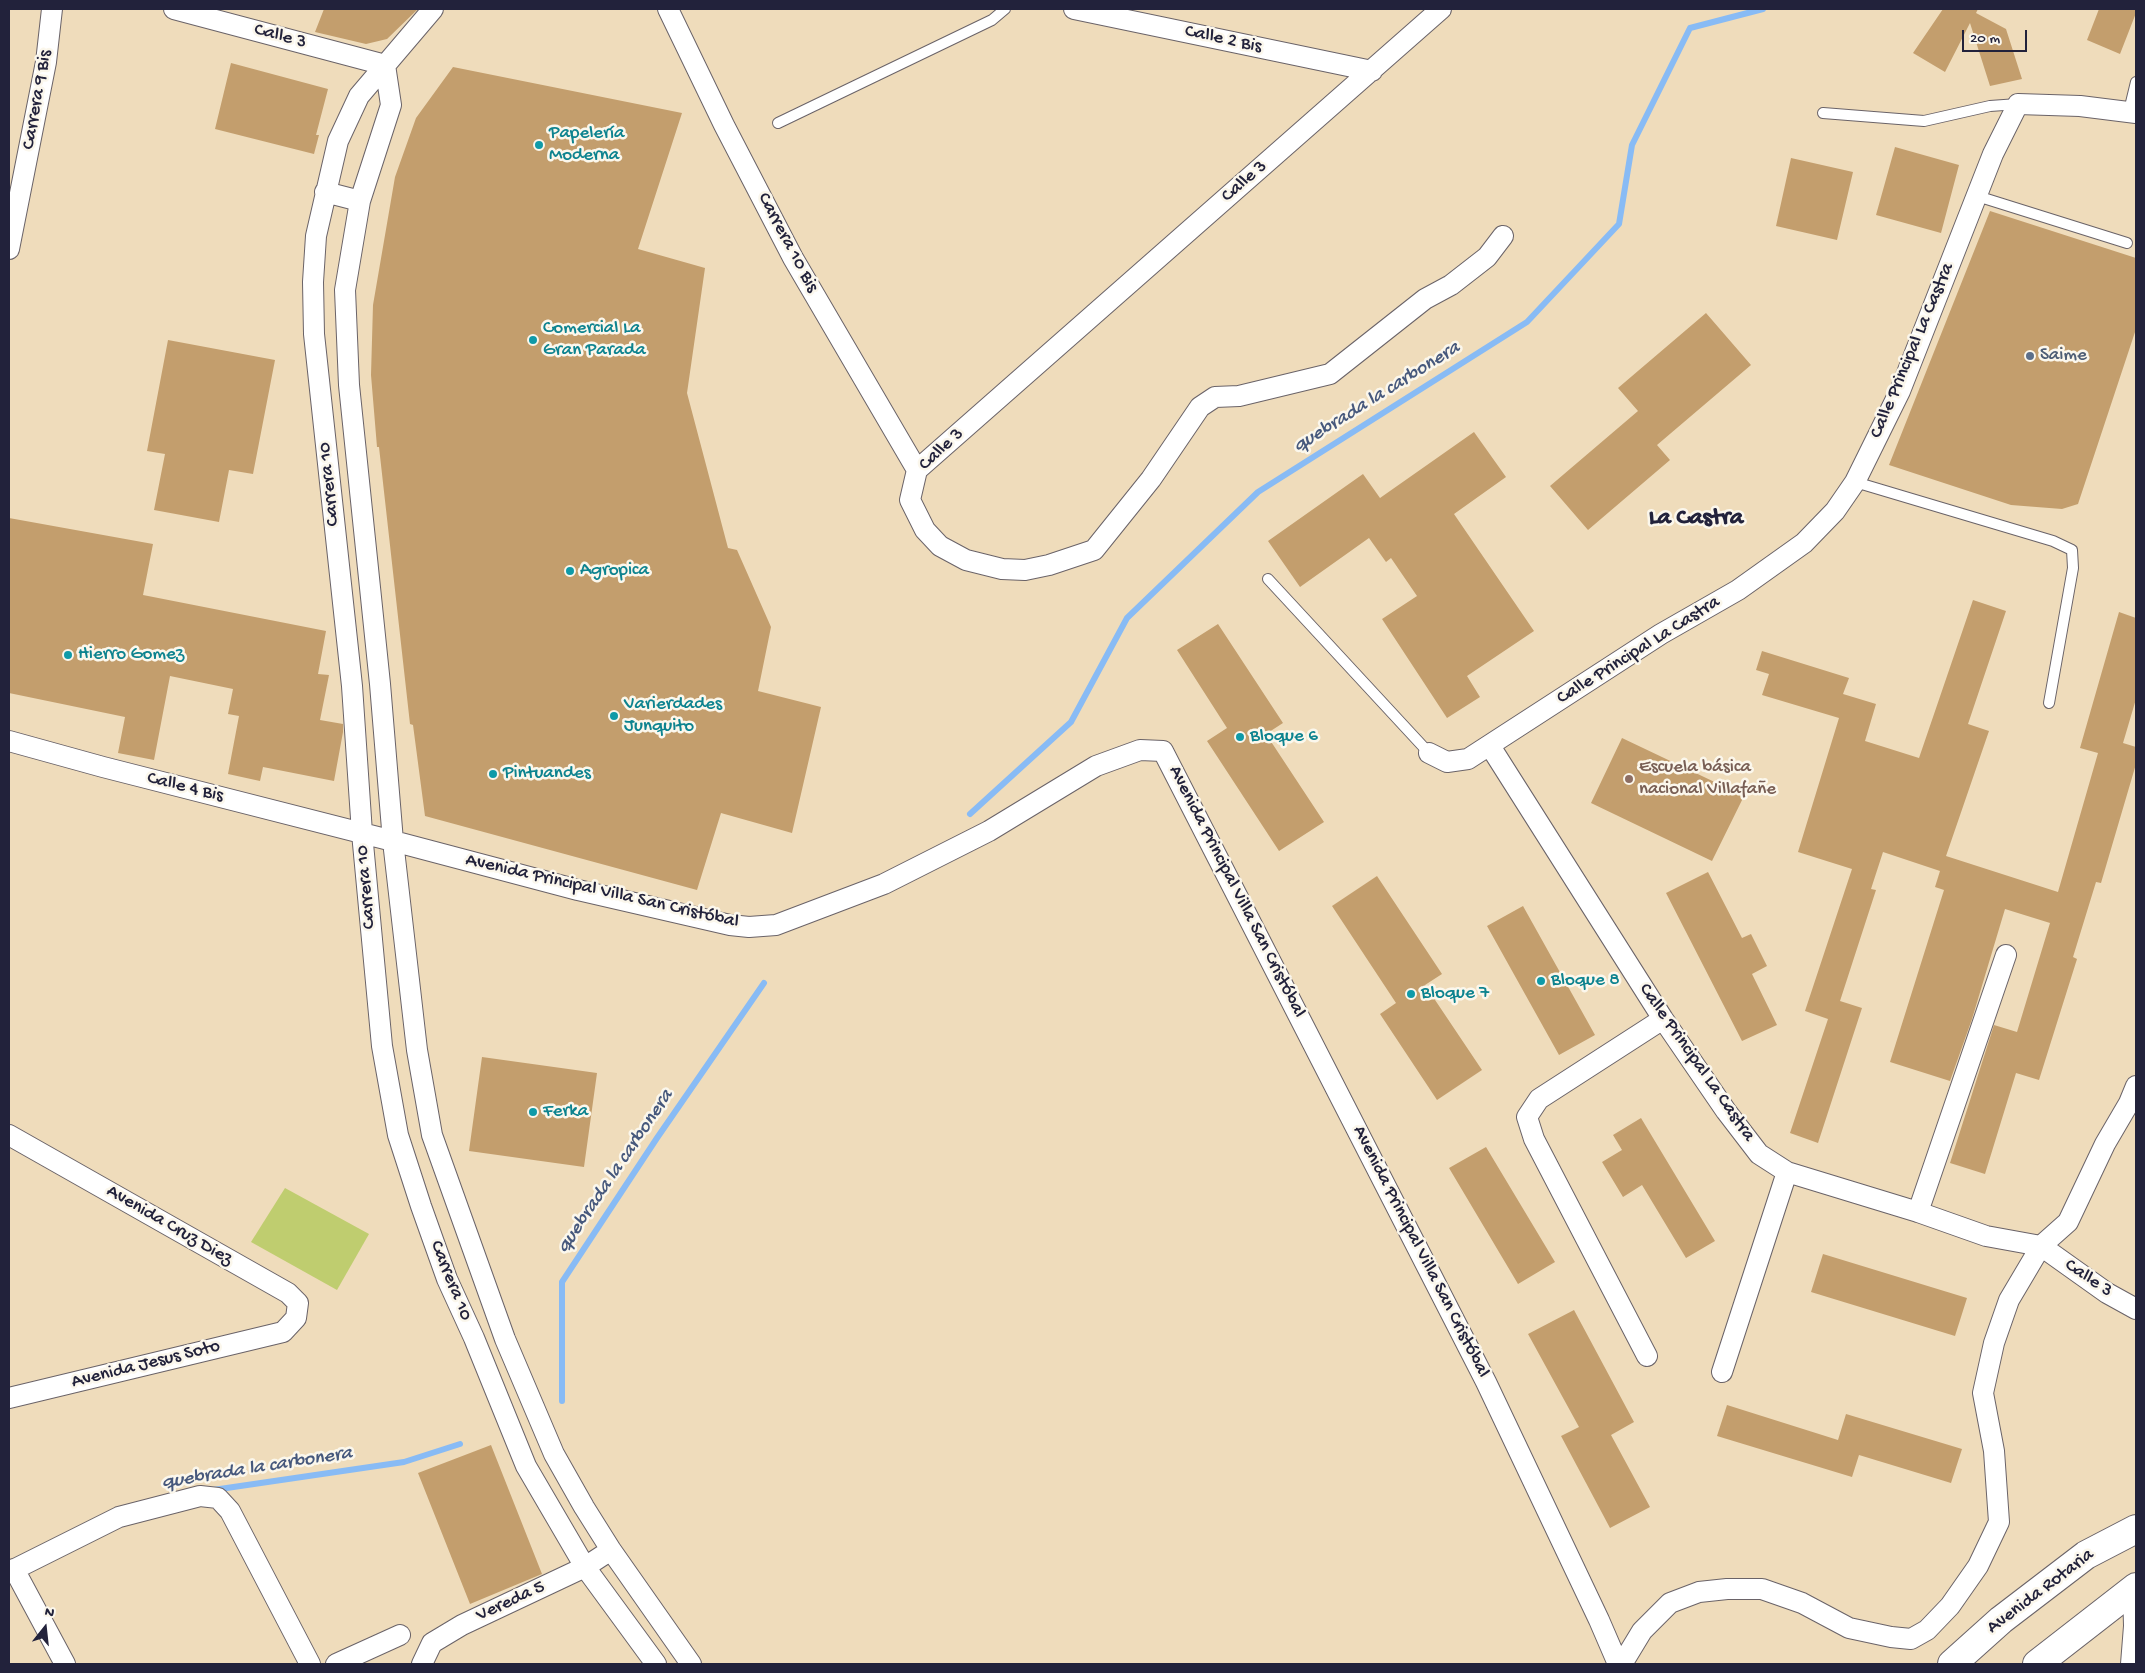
<!DOCTYPE html>
<meta charset="utf-8">
<style>
body{margin:0}
#map{position:relative;width:2145px;height:1673px;overflow:hidden;background:#efdcbb;font-family:"Gochi Hand",sans-serif}
canvas{display:block}
.frame{position:absolute;inset:0;border:10px solid #22223b;pointer-events:none}
.north{position:absolute;left:20px;top:1603px;width:50px;height:50px;-webkit-text-stroke:4px #fbf7ec;paint-order:stroke;rotate:16deg;font-size:14px;font-weight:700;line-height:20px;text-align:center;color:#22223b}
.north::after{content:'';display:block;margin:auto;width:18px;height:22px;background:#22223b;clip-path:polygon(50% 0,100% 100%,50% 72%,0 100%)}
.scale{position:absolute;left:1962px;top:30px;width:65px;height:22px;box-sizing:border-box;border:2px solid #22223b;border-top:0;padding-left:6px;font-size:15px;line-height:18px;white-space:nowrap;color:#22223b;-webkit-text-stroke:4px #fbf7ec;paint-order:stroke}
</style>
<div id="map">
<canvas width="2145" height="1673"></canvas>
<div class="frame"></div>
<div class="north">N</div>
<div class="scale">20 m</div>
</div>
<script>
const ctx = document.querySelector('canvas').getContext('2d');
ctx.lineJoin = 'round';
function fillPath(path, color) {
  ctx.fillStyle = color;
  ctx.fill(path, 'evenodd');
}
function shape(rows) {
  const path = new Path2D();
  for (const r of rows) {
    path.moveTo(r[0], r[1]);
    for (let i = 2; i < r.length; i += 2) path.lineTo(r[i], r[i + 1]);
  }
  return path;
}
function trace(path, color, width, dash) {
  ctx.strokeStyle = color;
  ctx.lineWidth = width;
  ctx.lineCap = dash ? 'butt' : 'round';
  ctx.setLineDash(dash || []);
  ctx.stroke(path);
}
function drawText(font, color, halo, rows, align = 'center') {
  ctx.font = font + ' "Gochi Hand",sans-serif';
  ctx.lineWidth = 5;
  ctx.setLineDash([]);
  ctx.textBaseline = 'middle';
  ctx.strokeStyle = halo;
  ctx.fillStyle = color;
  for (const [text, x, y, turn = 0] of rows) {
    ctx.save();
    ctx.translate(x, y);
    ctx.rotate((+turn || 0) * Math.PI / 180);
    ctx.textAlign = isNaN(turn) ? turn : align;
    if (halo) ctx.strokeText(text, 0, 0);
    ctx.fillText(text, 0, 0);
    ctx.restore();
  }
}
const green = shape([
 [285,1188,369,1234,337,1290,251,1242]
]);
const stream = shape([
 [970,814,1071,722,1127,618,1258,492,1527,322,1619,224,1632,145,1690,28,1763,9],
 [562,1401,562,1282,657,1138,764,983],
 [213,1490,404,1462,460,1444]
]);
const building = shape([
 [324,9,418,9,387,39,366,44,315,32],
 [1943,9,1978,9,1976,13,2006,29,2022,79,1990,86,1970,23,1945,72,1913,53],
 [2099,9,2136,9,2136,13,2120,54,2087,40],
 [231,63,328,89,316,135,319,135,314,154,215,129],
 [453,67,682,113,638,249,705,268,687,393,728,548,737,550,771,627,758,691,821,707,792,833,721,813,697,890,425,816,413,725,410,724,379,447,377,447,371,375,373,305,395,177,416,118],
 [1895,147,1959,165,1941,233,1876,215],
 [1791,158,1853,172,1837,240,1776,226],
 [1990,211,2136,258,2136,329,2078,504,2062,509,2011,505,1889,465],
 [1706,313,1751,365,1657,445,1670,460,1588,530,1550,486,1638,411,1618,388],
 [168,340,275,360,253,474,229,470,219,522,154,510,165,454,147,451],
 [1474,432,1506,477,1454,514,1534,631,1467,676,1480,697,1447,718,1382,619,1417,596,1391,558,1386,562,1369,538,1300,587,1268,541,1363,474,1380,498],
 [9,518,153,544,143,595,326,631,318,674,329,675,320,720,343,724,343,732,334,781,263,767,260,781,228,774,239,716,228,714,233,689,170,676,154,760,118,753,125,717,9,693],
 [1973,600,2006,611,1968,724,1989,731,1946,856,2058,892,2098,753,2080,748,2119,612,2136,618,2136,699,2123,743,2136,747,2136,764,2101,883,2096,882,2073,957,2077,959,2039,1080,2016,1073,1985,1174,1950,1163,1994,1025,2017,1032,2050,923,2005,909,1972,1019,1950,1081,1890,1062,1944,890,1935,887,1940,871,1883,852,1871,889,1876,890,1840,1001,1862,1008,1818,1143,1790,1133,1828,1019,1805,1011,1852,869,1798,852,1839,718,1762,695,1769,674,1756,670,1762,651,1849,678,1843,694,1876,704,1865,741,1919,758],
 [1218,624,1283,723,1266,734,1324,822,1279,851,1207,741,1227,728,1177,650],
 [1622,738,1744,796,1712,861,1591,803],
 [1708,872,1742,938,1751,934,1767,966,1752,974,1777,1025,1742,1041,1666,893],
 [1377,876,1442,974,1425,985,1482,1070,1437,1100,1380,1014,1396,1003,1332,906],
 [1523,906,1595,1035,1559,1055,1487,926],
 [482,1057,597,1073,584,1167,469,1151],
 [1641,1118,1715,1241,1686,1258,1642,1185,1623,1197,1602,1162,1622,1150,1613,1135],
 [1486,1147,1555,1262,1518,1284,1449,1168],
 [1823,1254,1967,1298,1955,1336,1811,1292],
 [1574,1310,1634,1422,1611,1435,1650,1507,1610,1528,1561,1436,1579,1427,1528,1334],
 [1727,1405,1838,1440,1846,1414,1962,1449,1951,1483,1859,1455,1852,1477,1717,1436],
 [491,1445,542,1574,470,1604,418,1473]
]);
const lane = shape([
 [2129,111,2136,82],
 [1823,113,1924,121,1990,106,2018,104],
 [778,123,992,20,1005,9],
 [1977,196,2127,243],
 [1855,482,2053,541,2072,550,2073,568,2049,703],
 [1268,579,1429,753]
]);
const street = shape([
 [174,9,385,65],
 [433,9,359,96,338,141,316,236,313,282,314,334,352,686,362,833,382,1046,398,1135,421,1206,447,1279,474,1338,526,1466,585,1567,656,1664],
 [668,9,724,125,793,258,917,470],
 [1074,9,1372,71],
 [1441,9,917,470,910,500,925,530,940,546,966,560,1002,569,1025,570,1049,565,1094,550,1151,479,1200,407,1215,397,1239,396,1330,374,1425,299,1451,285,1487,257,1503,236],
 [385,65,391,105,360,201,345,290,349,385,380,684,393,841,417,1050,432,1135,505,1339,554,1454,584,1507,611,1550,691,1664],
 [325,192,360,201],
 [9,249,46,62,52,9],
 [9,741,103,767,393,841,578,890,730,925,749,927,776,925,884,884,989,831,1096,766,1140,750,1163,751,1486,1382,1599,1620,1618,1664],
 [1490,746,1663,1019,1726,1111,1759,1154,1787,1172,1918,1212,1986,1236,2041,1246,2107,1293,2136,1309],
 [1429,753,1447,762,1468,759,1661,634,1738,590,1804,543,1835,511,1855,482,1900,391,1993,154,2018,104,2080,106,2136,113],
 [9,1135,288,1293,298,1303,296,1318,283,1332,9,1398],
 [1918,1212,2006,955],
 [1647,1356,1534,1139,1527,1117,1539,1099,1663,1019],
 [1722,1372,1787,1172],
 [14,1569,65,1664],
 [9,1572,119,1517,200,1496,218,1498,230,1511,310,1664],
 [336,1664,400,1635],
 [422,1664,432,1643,462,1625,585,1567,611,1550],
 [1622,1664,1642,1631,1670,1603,1699,1592,1727,1589,1762,1589,1802,1603,1849,1628,1891,1637,1911,1639,1927,1630,1950,1606,1978,1566,1999,1522,1994,1451,1983,1393,1994,1343,2009,1300,2041,1246,2068,1222,2105,1144,2129,1103,2136,1086],
 [2131,1664,2134,1626,2133,1589]
]);
const secondary = shape([
 [1952,1664,2001,1620,2086,1555,2136,1529],
 [2037,1664,2136,1587]
]);
const markers = [
 [539,145,5,"#0f9aa8"],
 [533,340,5,"#0f9aa8"],
 [2030,356,5,"#5c6f8a"],
 [570,571,5,"#0f9aa8"],
 [68,655,5,"#0f9aa8"],
 [614,716,5,"#0f9aa8"],
 [1240,737,5,"#0f9aa8"],
 [493,774,5,"#0f9aa8"],
 [1629,779,5,"#8d6e63"],
 [1541,981,5,"#0f9aa8"],
 [1411,994,5,"#0f9aa8"],
 [533,1112,5,"#0f9aa8"]
];
const streetNames = [
 ["Calle 3",280,37,15],
 ["Calle 2 Bis",1223,40,12],
 ["Carrera 9 Bis",38,100,-80],
 ["Calle 3",1245,182,-41],
 ["Carrera 10 Bis",787,243,62],
 ["Calle Principal La Castra",1913,351,-67],
 ["Calle 3",942,450,-43],
 ["Carrera 10",330,484,-96],
 ["Calle Principal La Castra",1639,651,-32],
 ["Calle 4 Bis",185,788,14],
 ["Carrera 10",367,887,-95],
 ["Avenida Principal Villa San Cristóbal",602,892,13],
 ["Avenida Principal Villa San Cristóbal",1236,892,63],
 ["Calle Principal La Castra",1696,1063,55],
 ["Avenida Cruz Diez",169,1226,30],
 ["Avenida Principal Villa San Cristóbal",1420,1252,63],
 ["Calle 3",2088,1279,34],
 ["Carrera 10",450,1281,68],
 ["Avenida Jesus Soto",146,1365,-14],
 ["Avenida Rotaria",2041,1592,-37],
 ["Vereda 5",511,1602,-25]
];
const cultureNames = [
 ["Papelería",549,134],
 ["Moderna",549,156],
 ["Comercial La",543,329],
 ["Gran Parada",543,351],
 ["Agropica",580,571],
 ["Hierro Gomez",78,655],
 ["Varierdades",624,705],
 ["Junquito",624,727],
 ["Bloque 6",1250,737],
 ["Pintuandes",503,774],
 ["Bloque 8",1551,981],
 ["Bloque 7",1421,994],
 ["Ferka",543,1112]
];
const serviceNames = [
 ["Saime",2040,356]
];
const educationNames = [
 ["Escuela básica",1639,768],
 ["nacional Villafañe",1639,790]
];
const waterNames = [
 ["quebrada la carbonera",1377,398,-32],
 ["quebrada la carbonera",616,1172,-56],
 ["quebrada la carbonera",257,1469,-9]
];
const districtNames = [
 ["La Castra",1696,519]
];
fillPath(green, '#bfcd6f');
trace(stream, '#88bbf5', 6);
fillPath(building, '#c39e6d');
trace(lane, '#6a6368', 12);
trace(street, '#6a6368', 22);
trace(secondary, '#6a6368', 30);
trace(lane, '#fff', 10);
trace(street, '#fff', 20);
trace(secondary, '#fff', 28);
for (const [x, y, r, color] of markers) {
  const dot = new Path2D();
  dot.arc(x, y, r, 0, 2 * Math.PI);
  ctx.fillStyle = color;
  ctx.fill(dot);
  trace(dot, '#fbf7ec', 2);
}
drawText('19px', '#22223b', '#fbf7ec', streetNames);
drawText('19px', '#0d838f', '#fbf7ec', cultureNames, 'left');
drawText('19px', '#4e5e75', '#fbf7ec', serviceNames, 'left');
drawText('19px', '#785e54', '#fbf7ec', educationNames, 'left');
drawText('italic 20px', '#46587c', '#fbf7ec', waterNames);
drawText('bold 24px', '#22223b', '#fbf7ec', districtNames);
</script>
